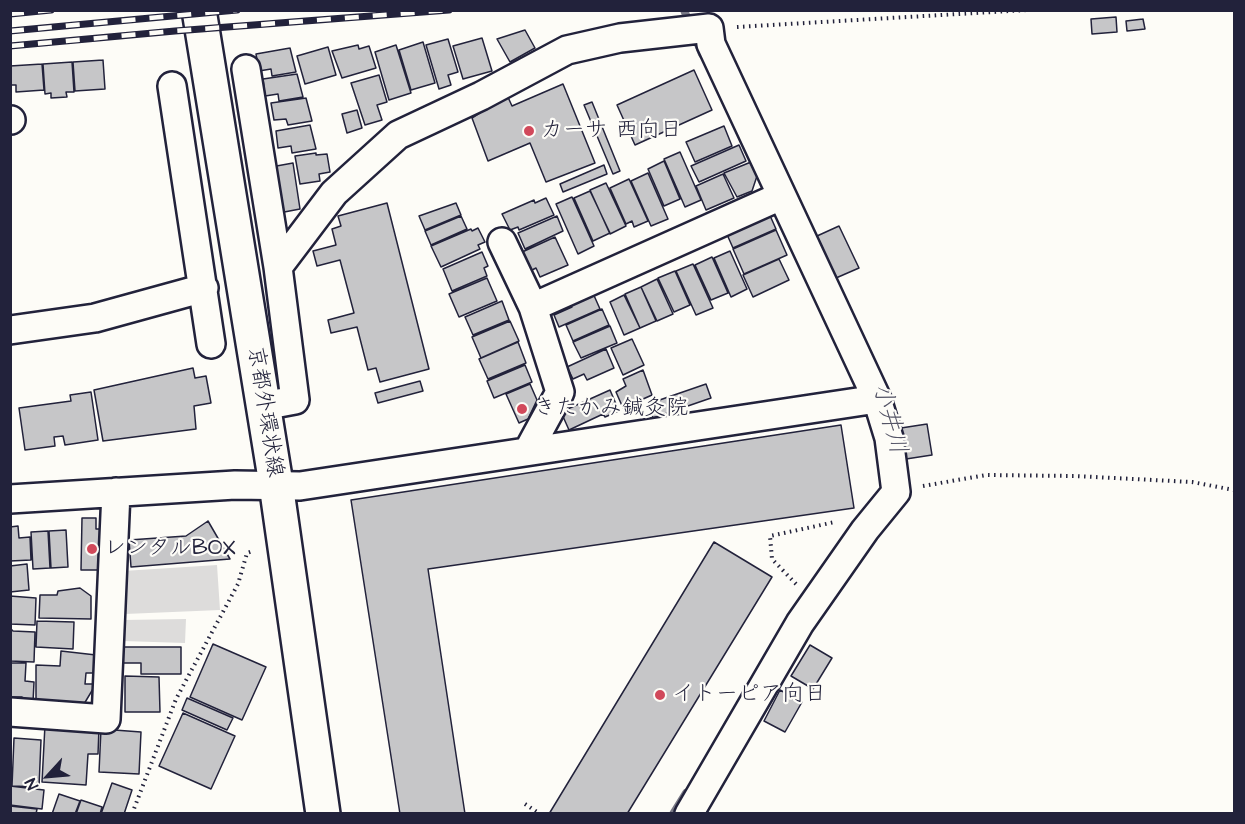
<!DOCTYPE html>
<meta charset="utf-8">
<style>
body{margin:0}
#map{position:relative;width:1245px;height:824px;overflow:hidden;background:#fdfcf7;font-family:"Architects Daughter",sans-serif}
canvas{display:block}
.frame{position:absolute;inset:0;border:12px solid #22223b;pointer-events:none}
.north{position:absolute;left:18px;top:746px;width:60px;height:60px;-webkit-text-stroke:4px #fdfcf7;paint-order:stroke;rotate:244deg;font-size:16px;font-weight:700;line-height:24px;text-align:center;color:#22223b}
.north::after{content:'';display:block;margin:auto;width:21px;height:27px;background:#22223b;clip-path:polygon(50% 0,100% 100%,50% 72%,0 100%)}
</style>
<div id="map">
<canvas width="1245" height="824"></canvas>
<div class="frame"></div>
<div class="north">N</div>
</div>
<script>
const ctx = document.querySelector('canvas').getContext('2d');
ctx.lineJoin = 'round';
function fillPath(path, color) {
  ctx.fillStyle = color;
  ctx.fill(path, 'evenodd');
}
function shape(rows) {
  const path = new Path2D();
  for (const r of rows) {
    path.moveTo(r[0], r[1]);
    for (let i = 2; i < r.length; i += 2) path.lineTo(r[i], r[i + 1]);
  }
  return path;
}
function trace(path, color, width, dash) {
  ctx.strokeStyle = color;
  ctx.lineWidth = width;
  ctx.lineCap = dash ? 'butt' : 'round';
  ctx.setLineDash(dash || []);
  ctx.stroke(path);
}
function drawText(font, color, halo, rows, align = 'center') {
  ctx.font = font + ' "Architects Daughter","Klee One",sans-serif';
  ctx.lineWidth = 4.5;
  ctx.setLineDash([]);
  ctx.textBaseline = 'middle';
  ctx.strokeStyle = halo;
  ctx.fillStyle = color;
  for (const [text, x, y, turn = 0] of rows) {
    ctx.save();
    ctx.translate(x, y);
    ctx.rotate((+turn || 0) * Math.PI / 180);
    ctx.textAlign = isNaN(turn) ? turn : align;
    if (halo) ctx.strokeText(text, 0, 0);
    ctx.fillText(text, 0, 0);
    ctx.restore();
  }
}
const green = shape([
 [217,565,220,610,125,614,123,571],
 [186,619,185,643,123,641,123,620]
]);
const stream = shape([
 [684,10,702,54],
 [673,814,686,793]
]);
const building = shape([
 [1116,17,1117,32,1092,34,1091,19,1116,17],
 [1143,19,1145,29,1127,31,1126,21,1143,19],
 [525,30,535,48,510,62,497,39,525,30],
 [482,38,492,71,463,79,453,46,482,38],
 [448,39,458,72,448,75,451,85,439,89,426,45,448,39],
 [423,42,435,83,411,90,399,50,423,42],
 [358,45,359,49,369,46,376,68,342,78,332,51,358,45],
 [396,45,411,93,389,100,375,52,396,45],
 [328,47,336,75,305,84,297,56,328,47],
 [290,48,296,72,272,76,271,69,259,71,256,54,290,48],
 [103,60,105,89,75,91,73,62,103,60],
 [72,62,74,92,66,92,67,97,51,98,51,93,45,94,43,64,72,62],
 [42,64,44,90,16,92,16,85,10,85,10,66,42,64],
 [694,70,712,110,635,145,617,105,694,70],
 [297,74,303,97,279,101,278,94,265,96,263,79,297,74],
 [379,75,387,102,377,105,382,120,365,125,351,83,379,75],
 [563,84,595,163,546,182,530,143,488,161,472,118,507,95,512,106,563,84],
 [306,98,312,121,288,125,286,119,274,120,271,103,306,98],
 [592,102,620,171,613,174,584,105,592,102],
 [357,110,362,128,347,133,342,114,357,110],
 [310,125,316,149,292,153,291,146,278,148,276,131,310,125],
 [724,126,732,146,695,162,686,142,724,126],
 [739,145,746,161,699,182,691,166,739,145],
 [680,152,701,200,685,207,664,159,680,152],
 [316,153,316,155,327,154,330,172,319,174,320,181,300,184,295,156,316,153],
 [664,161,680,199,664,206,648,169,664,161],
 [751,162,757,176,752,191,737,197,724,173,751,162],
 [293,163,300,209,279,213,271,167,293,163],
 [604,165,607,174,563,192,560,184,604,165],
 [648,173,668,219,651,226,631,181,648,173],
 [723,174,734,198,706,210,696,186,723,174],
 [629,179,648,221,634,227,632,221,626,224,610,188,629,179],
 [606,183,626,226,610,234,590,190,606,183],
 [590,191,610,233,593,241,574,198,590,191],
 [572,197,594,246,578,254,556,204,572,197],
 [546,198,554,215,519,230,518,227,510,230,502,214,534,200,535,203,546,198],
 [387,203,429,369,380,382,376,368,368,370,357,327,331,333,328,320,354,313,340,260,317,266,313,251,336,245,332,229,341,226,338,216,387,203],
 [456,203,461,215,425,230,419,216,456,203],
 [768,211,776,229,733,248,725,230,768,211],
 [461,216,467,229,431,245,425,231,461,216],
 [557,216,563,231,525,249,518,233,557,216],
 [839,226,859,268,836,278,817,236,839,226],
 [478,228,485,242,478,245,480,249,441,267,431,246,471,229,472,231,478,228],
 [776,230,787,255,744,274,733,249,776,230],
 [555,237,568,265,540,277,536,268,528,272,520,253,555,237],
 [730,251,747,289,731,297,714,258,730,251],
 [482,252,488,266,484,268,487,276,452,291,443,269,482,252],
 [712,257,728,293,711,300,695,265,712,257],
 [779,259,789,280,753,297,743,275,779,259],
 [693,264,713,308,696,315,676,271,693,264],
 [675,271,690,305,674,312,658,278,675,271],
 [487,278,497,301,459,317,449,294,487,278],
 [657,279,673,314,657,321,641,287,657,279],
 [641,287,656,321,640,328,625,294,641,287],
 [592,291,600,309,559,327,554,315,572,307,569,301,592,291],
 [624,295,640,328,624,335,610,302,624,295],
 [502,301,509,320,473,335,465,317,502,301],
 [602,309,609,325,573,341,566,325,602,309],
 [510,321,519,341,481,358,472,337,510,321],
 [610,326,617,343,581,358,573,342,610,326],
 [632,339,644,365,623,375,611,348,632,339],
 [518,342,526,363,488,379,479,359,518,342],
 [606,349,614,368,587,380,584,374,573,379,567,367,606,349],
 [525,365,532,382,494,398,487,381,525,365],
 [193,368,195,378,206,376,211,403,194,406,196,429,103,441,94,390,193,368],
 [643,370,652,395,623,408,616,392,626,386,623,379,643,370],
 [420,381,423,391,378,403,375,393,420,381],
 [530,384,537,400,528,419,519,423,506,394,530,384],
 [706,384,711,398,653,418,648,404,706,384],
 [610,390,619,411,605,417,603,414,569,430,561,412,610,390],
 [91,392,98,440,65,445,63,436,54,437,55,446,25,450,19,408,71,401,70,395,91,392],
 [927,424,932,455,906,459,901,428,927,424],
 [841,425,854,508,428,569,465,814,400,814,351,500,841,425],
 [82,518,96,518,96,529,104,529,103,570,81,570,82,518],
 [208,521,230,559,131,567,129,540,186,536,208,521],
 [18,526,19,538,30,537,31,560,10,561,10,527,18,526],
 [66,530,68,567,51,568,49,531,66,530],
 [48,531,50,568,33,569,31,532,48,531],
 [714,542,772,577,627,814,549,814,714,542],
 [27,564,29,590,10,592,10,566,27,564],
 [80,588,91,596,91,619,39,618,40,595,57,595,58,591,80,588],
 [10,596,36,598,35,625,10,624,10,596],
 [37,621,74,622,73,649,36,647,37,621],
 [10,628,13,631,35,632,34,662,10,661,10,628],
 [213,644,266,667,242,720,190,697,213,644],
 [810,645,832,658,813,689,791,676,810,645],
 [123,647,181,647,181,674,141,674,141,663,123,663,123,647],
 [61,651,96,655,96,673,86,673,85,684,96,684,84,704,36,700,36,665,60,666,61,651],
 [10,663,26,663,25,681,34,682,33,702,21,702,22,697,10,697,10,663],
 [125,676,159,677,160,712,125,712,125,676],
 [780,690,802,702,785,732,764,721,780,690],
 [187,698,233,718,227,730,182,710,187,698],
 [183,713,235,736,211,789,159,766,183,713],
 [45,725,99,728,98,754,88,754,86,785,42,782,45,725],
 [101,729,141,732,139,774,99,772,101,729],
 [14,738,41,740,39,787,12,786,14,738],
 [112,783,132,790,124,814,101,814,112,783],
 [10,786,44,790,42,809,10,805,10,786],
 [59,794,80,801,75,814,52,814,59,794],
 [81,800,102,807,100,814,76,814,81,800],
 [10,806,37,809,36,814,10,814,10,806]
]);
const path = shape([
 [737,27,1027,10],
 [923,486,986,475,1075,476,1192,482,1234,490],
 [796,584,772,559,770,536,835,522],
 [525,804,540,814],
 [132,814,176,699,238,584,247,553,253,551]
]);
const minor = shape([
 [246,69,278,267,295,400,263,406],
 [172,86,211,344],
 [10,120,11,120],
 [502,242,533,307,560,392,528,451],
 [278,267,334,193,398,135,481,96,567,50,620,38,709,28,711,44,877,399,889,438,896,492,865,530,800,623,689,814],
 [533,307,781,196],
 [10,330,95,318,204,288],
 [10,499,235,485,300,486,877,399],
 [10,712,106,719,116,492]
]);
const major = shape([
 [199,10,276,484,323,814]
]);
const rail = shape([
 [10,14,51,10],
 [10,31,237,10],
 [10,46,175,31,449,10]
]);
const markers = [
 [529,131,6,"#d1495b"],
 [522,409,6,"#d1495b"],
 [92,549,6,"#d1495b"],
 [660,695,6,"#d1495b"]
];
const poiNames = [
 ["カーサ 西向日",541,131],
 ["きたかみ鍼灸院",534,409],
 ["レンタルBOX",104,549],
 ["イトーピア向日",672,695]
];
const streetNames = [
 ["京都外環状線",264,412,81]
];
const waterNames = [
 ["小井川",888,419,75]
];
fillPath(green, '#dddcdb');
trace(stream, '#787885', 8);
fillPath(building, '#c6c6c8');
trace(building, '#22223b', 1.5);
trace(minor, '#22223b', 32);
trace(major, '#22223b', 38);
trace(path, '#22223b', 4, [1.5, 4.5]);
trace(minor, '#fdfcf7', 27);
trace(major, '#fdfcf7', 33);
trace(rail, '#22223b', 7);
trace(rail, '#fdfcf7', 4.5, [14]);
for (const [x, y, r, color] of markers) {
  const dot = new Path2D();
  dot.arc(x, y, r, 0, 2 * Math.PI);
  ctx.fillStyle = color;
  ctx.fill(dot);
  trace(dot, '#fdfcf7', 2);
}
drawText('22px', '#22223b', '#fdfcf7', poiNames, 'left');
drawText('22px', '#22223b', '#fdfcf7', streetNames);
drawText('italic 24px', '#545466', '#fdfcf7', waterNames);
</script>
